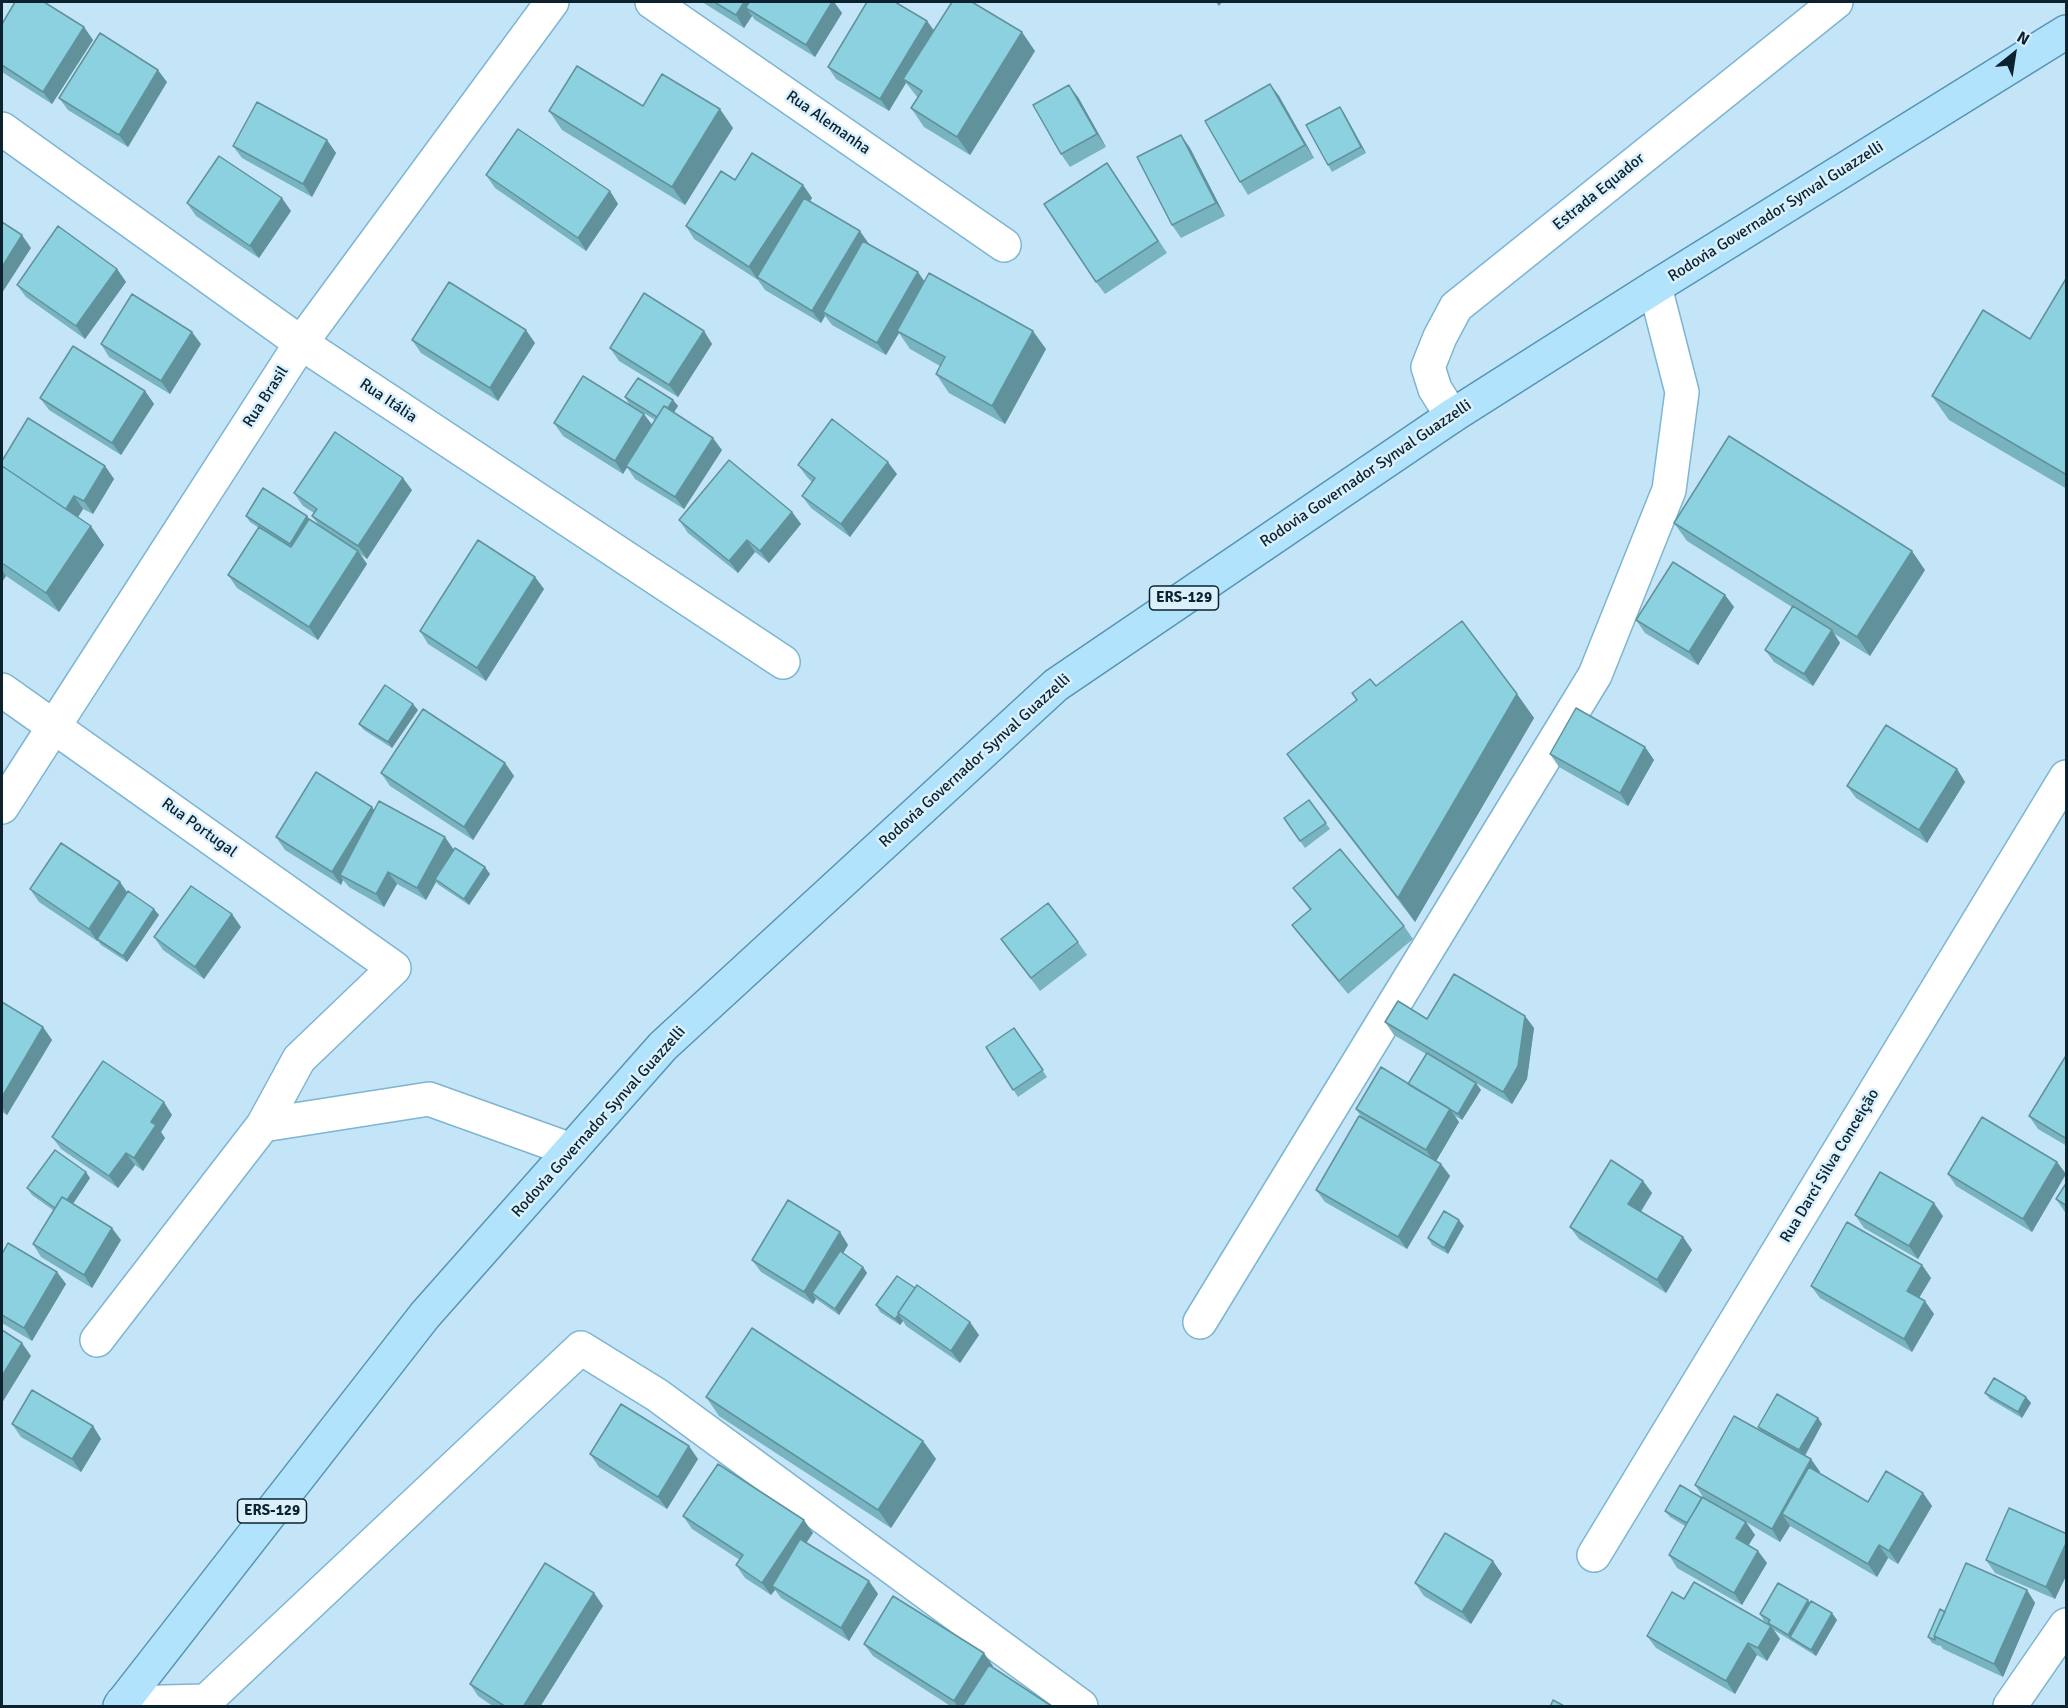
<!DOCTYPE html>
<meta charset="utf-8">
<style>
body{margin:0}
#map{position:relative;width:2068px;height:1708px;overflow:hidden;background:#c4e5f8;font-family:Signika,sans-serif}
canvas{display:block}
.frame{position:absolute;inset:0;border:3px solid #0c232f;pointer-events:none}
.north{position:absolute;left:1984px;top:24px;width:60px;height:60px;-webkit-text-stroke:4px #daf1fd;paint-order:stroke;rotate:30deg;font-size:16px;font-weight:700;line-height:24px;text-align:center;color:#0c232f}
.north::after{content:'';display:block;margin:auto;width:21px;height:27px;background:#0c232f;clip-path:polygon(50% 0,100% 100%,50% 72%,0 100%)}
</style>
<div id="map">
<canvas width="2068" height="1708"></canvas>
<div class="frame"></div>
<div class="north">N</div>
</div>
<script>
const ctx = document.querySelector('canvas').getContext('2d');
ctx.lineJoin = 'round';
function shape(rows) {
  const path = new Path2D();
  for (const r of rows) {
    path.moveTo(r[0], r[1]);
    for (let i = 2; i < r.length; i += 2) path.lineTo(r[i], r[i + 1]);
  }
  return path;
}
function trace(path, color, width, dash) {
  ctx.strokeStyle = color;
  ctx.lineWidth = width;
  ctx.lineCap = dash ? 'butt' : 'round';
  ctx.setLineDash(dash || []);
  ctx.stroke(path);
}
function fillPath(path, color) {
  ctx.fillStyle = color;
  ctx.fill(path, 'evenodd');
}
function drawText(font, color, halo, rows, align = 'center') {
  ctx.font = font + ' Signika,sans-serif';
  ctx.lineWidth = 5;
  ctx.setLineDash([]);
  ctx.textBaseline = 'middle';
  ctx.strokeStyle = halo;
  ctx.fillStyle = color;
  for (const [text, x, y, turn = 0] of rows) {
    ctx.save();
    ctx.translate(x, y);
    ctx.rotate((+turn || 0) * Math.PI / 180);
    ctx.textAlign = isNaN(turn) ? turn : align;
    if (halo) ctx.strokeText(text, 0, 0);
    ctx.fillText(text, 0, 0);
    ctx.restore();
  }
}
const minor = shape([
 [652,2,1004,245],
 [2,129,301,343,783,662],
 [1452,416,1435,389,1428,367,1440,337,1456,307,1836,2],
 [2,690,394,968,299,1059,263,1125,97,1340],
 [2,807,301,343,552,2],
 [263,1125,429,1099,571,1150],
 [1200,1322,1595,675,1669,490,1682,392,1655,287],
 [1594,1555,2066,777],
 [122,1703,206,1701,581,1348,657,1395,1081,1706],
 [2010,1706,2066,1625]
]);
const major = shape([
 [120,1706,425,1315,663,1046,1056,685,1452,416,1655,287,2066,32]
]);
const wall = shape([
 [702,2,834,2,842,13,815,57,755,20,752,16,744,28],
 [927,21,934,30,1035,51,970,155,924,127,911,108,918,98,906,83,889,111,836,79,828,67],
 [2,24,84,27,93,40,52,104,2,72],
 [167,82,128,147,68,110,59,98],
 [1270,84,1279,96,1314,158,1248,195,1240,182],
 [1078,97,1106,147,1070,167,1061,154],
 [643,106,733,128,685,205,562,130,549,111],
 [1340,107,1344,113,1366,153,1332,172,1328,165],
 [1181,135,1190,148,1225,216,1181,238,1172,225],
 [327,140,336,153,312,197,242,158,233,146],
 [486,175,610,191,618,204,586,251,495,188],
 [1116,176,1167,253,1105,294,1096,282],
 [735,180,803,185,812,198,809,202,869,244,924,282,1046,349,1005,424,949,393,936,374,940,366,910,349,899,333,886,355,832,325,825,316,821,323,765,290,758,280,694,239,686,226],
 [187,203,291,211,259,258,196,216],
 [117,269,126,282,85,339,26,297,17,285],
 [2067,277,2067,489,1949,420,1932,396,2030,339],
 [704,331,712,344,678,397,619,361,610,348],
 [412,340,535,343,498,401,421,353],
 [101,344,201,344,170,394,109,357],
 [145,391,154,404,121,455,49,410,40,398],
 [625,397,673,400,678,406,674,412,722,450,684,509,635,479,627,467,623,474,563,436,554,423,652,425,655,420,629,404],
 [2,461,105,466,114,479,93,514,83,509,78,517,104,545,59,612,6,576,2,582],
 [798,465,897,474,850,537,811,508,802,496,812,482,807,477],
 [412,490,367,559,360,554,367,564,318,640,237,588,228,575,259,528,250,522,246,516,307,516,310,520,320,527,312,516,314,513,303,506,294,493],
 [792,512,801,524,769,563,755,552,738,573,688,533,679,520],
 [1674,523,1925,570,1870,656,1833,633,1840,643,1813,686,1774,662,1765,650,1792,607,1687,541],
 [535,577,544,589,486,681,428,644,420,631],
 [1725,595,1734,607,1698,665,1645,633,1636,620],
 [1376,686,1517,694,1534,718,1415,922,1304,778,1287,754,1357,701,1352,693],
 [418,710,392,748,364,730,359,724],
 [1645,747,1654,760,1628,806,1559,767,1550,754],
 [505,763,514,776,473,840,390,786,381,773],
 [1957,769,1965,782,1927,843,1856,798,1847,786],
 [1309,800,1330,829,1305,848,1284,818],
 [375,810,454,849,490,874,469,905,439,885,436,882,426,900,397,884,384,907,349,887,343,880,341,885,285,850,276,837],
 [120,882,127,893,159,915,127,962,101,945,98,941,97,941,39,902,30,889],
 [1293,888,1404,926,1413,939,1348,994,1301,937,1292,925,1310,910],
 [241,927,204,979,163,950,154,937],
 [1001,939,1078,942,1087,955,1040,991],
 [2,1002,43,1027,52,1040,7,1115,2,1112],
 [1525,1016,1534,1028,1527,1079,1512,1104,1476,1083,1481,1090,1462,1120,1455,1116,1459,1122,1436,1161,1441,1164,1450,1176,1407,1249,1325,1202,1316,1190,1362,1118,1356,1109,1408,1084,1426,1054,1394,1035,1385,1022,1427,1019],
 [1014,1028,1047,1077,1018,1097,986,1047],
 [2067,1054,2067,1146,2038,1129,2029,1116],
 [172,1115,161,1132,165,1138,143,1171,135,1165,118,1188,61,1149,52,1137],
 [2057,1162,2066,1174,2032,1232,1956,1186,1948,1174],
 [90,1178,73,1204,121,1240,92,1288,41,1257,33,1244,53,1210,32,1195,27,1188],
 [1643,1181,1652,1193,1641,1212,1683,1237,1692,1250,1666,1293,1579,1239,1570,1227],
 [2067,1182,2067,1213,2065,1212,2056,1199],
 [1855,1215,1943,1216,1918,1259,1864,1228],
 [1464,1226,1448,1254,1432,1245,1428,1238],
 [840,1232,848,1245,843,1253,863,1267,867,1273,839,1315,816,1299,813,1304,761,1272,752,1260],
 [2,1254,57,1272,66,1284,32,1341,2,1323],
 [1922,1265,1931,1278,1919,1298,1934,1314,1912,1352,1820,1298,1811,1286],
 [876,1305,979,1335,960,1363,906,1326,903,1321,900,1325,880,1312],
 [1985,1393,2026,1397,2031,1403,2022,1418,1990,1399],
 [706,1397,923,1441,936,1459,891,1528,719,1416],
 [1818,1418,1822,1424,1805,1456,1811,1459,1820,1472,1819,1473,1868,1502,1923,1493,1932,1506,1898,1564,1888,1558,1877,1577,1790,1526,1780,1542,1746,1522,1755,1535,1748,1545,1758,1551,1767,1563,1742,1605,1677,1568,1669,1555,1685,1526,1670,1517,1665,1511,1703,1497,1695,1485,1761,1431,1758,1427],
 [12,1424,93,1426,101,1439,81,1472,21,1437],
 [590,1454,698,1459,667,1509,599,1467],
 [683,1516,813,1533,806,1542,869,1581,878,1594,849,1641,781,1598,775,1590,771,1595,745,1578,736,1565,740,1560,692,1529],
 [2067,1541,2067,1574,2055,1599,1995,1573,1986,1560],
 [1502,1574,1471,1624,1424,1596,1415,1583],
 [2027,1590,2035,1603,2003,1677,1943,1649,1940,1645,1939,1646,1932,1643,1928,1637,1945,1612],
 [594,1593,603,1606,540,1707,494,1707,478,1696,470,1684],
 [1810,1603,1837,1620,1816,1656,1774,1630,1780,1639,1767,1661,1757,1655,1735,1694,1656,1648,1647,1636,1770,1625,1768,1623,1764,1621,1760,1614],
 [864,1644,993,1666,992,1667,1053,1707,952,1707,873,1656]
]);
const shadedWall = shape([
 [744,2,761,2,746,8,752,16,744,28,736,15],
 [832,2,834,2,842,13,815,57,806,45],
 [1216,2,1222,2,1219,6],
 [927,21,936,34,903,79,906,83,889,111,880,99],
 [84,27,93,40,52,104,43,92],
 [1022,32,1035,51,970,155,957,137],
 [158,70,167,82,128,147,119,135],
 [1270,84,1279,96,1314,158,1305,145],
 [1069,85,1078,97,1106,147,1097,134],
 [1340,107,1344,113,1366,153,1361,147],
 [720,109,733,128,685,205,672,187],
 [1181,135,1190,148,1225,216,1216,203],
 [327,140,336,153,312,197,303,184],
 [803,185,812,198,759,279,757,277,758,280,749,267],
 [610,191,618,204,586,251,578,238],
 [282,198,291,211,259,258,250,246],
 [860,231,869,244,823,312,825,316,821,323,812,311],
 [22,235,31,248,2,293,2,267],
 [117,269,126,282,85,339,76,326],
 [918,272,927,285,897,331,899,333,886,355,877,343],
 [526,330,535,343,498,401,490,388],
 [704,331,712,344,678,397,669,385],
 [1033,331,1046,349,1005,424,992,406],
 [192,332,201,344,170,394,161,381],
 [145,391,154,404,121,455,112,443],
 [673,400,678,406,665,426,660,419],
 [644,414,653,426,623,474,615,461],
 [713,438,722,450,684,509,675,497],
 [888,462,897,474,850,537,841,524],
 [105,466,114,479,93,514,84,501],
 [403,478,412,490,367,559,358,546],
 [74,496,83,509,75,522,66,509],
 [792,512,801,524,769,563,760,551],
 [307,516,312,523,295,550,290,544],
 [91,526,104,545,59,612,46,593],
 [747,540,755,552,738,573,729,561],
 [358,551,367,564,318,640,309,627],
 [1912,551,1925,570,1870,656,1857,637],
 [2,570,6,576,2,582],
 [535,577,544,589,486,681,477,668],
 [1725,595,1734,607,1698,665,1689,652],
 [1832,630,1840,643,1813,686,1804,674],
 [1517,694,1534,718,1415,922,1398,898],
 [413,704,418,710,392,748,388,742],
 [1645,747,1654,760,1628,806,1620,793],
 [505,763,514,776,473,840,464,827],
 [1957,769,1965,782,1927,843,1919,830],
 [372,807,381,819,340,875,343,880,341,885,332,872],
 [445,837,454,850,435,879,436,882,426,900,417,888],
 [485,867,490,874,469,905,464,899],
 [388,872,397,884,384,907,376,894],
 [120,882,129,895,97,939,97,941,89,929],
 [154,909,159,915,127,962,123,956],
 [232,914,241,927,204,979,195,967],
 [1525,1016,1534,1028,1527,1079,1512,1104,1503,1092],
 [43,1027,52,1040,7,1115,2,1107,2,1097],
 [1476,1083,1481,1090,1462,1120,1458,1114],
 [164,1102,172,1115,161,1132,165,1138,143,1171,134,1158,151,1122],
 [1450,1109,1459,1122,1435,1163,1426,1150],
 [126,1153,135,1165,118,1188,109,1176],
 [2057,1162,2066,1174,2032,1232,2023,1219],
 [1441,1164,1450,1176,1407,1249,1398,1237],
 [86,1172,90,1178,64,1217,59,1211],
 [1643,1181,1652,1193,1637,1217,1628,1204],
 [1934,1203,1943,1216,1918,1259,1909,1246],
 [1459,1220,1464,1226,1448,1254,1444,1248],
 [112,1228,121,1240,92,1288,84,1275],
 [840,1232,848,1245,817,1297,812,1293,816,1299,813,1304,804,1292],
 [1683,1237,1692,1250,1666,1293,1657,1280],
 [1922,1265,1931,1278,1916,1303,1907,1291],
 [863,1267,867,1273,839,1315,835,1309],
 [57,1272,66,1284,32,1341,24,1328],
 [1925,1301,1934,1314,1912,1352,1904,1339],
 [898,1314,903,1321,900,1325,895,1319],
 [970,1322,979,1335,960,1363,951,1351],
 [22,1343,31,1356,2,1403,2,1376],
 [2026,1397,2031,1403,2022,1418,2018,1412],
 [1818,1418,1822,1424,1804,1457,1799,1450],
 [93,1426,101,1439,81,1472,72,1459],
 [923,1441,936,1459,891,1528,878,1510],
 [689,1446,698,1459,667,1509,658,1497],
 [1811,1459,1820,1472,1793,1521,1782,1514,1790,1526,1780,1542,1772,1529],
 [1923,1493,1932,1506,1898,1564,1889,1551],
 [804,1520,813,1533,776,1588,772,1586,775,1590,771,1595,762,1583],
 [1746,1522,1755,1535,1745,1551,1736,1538],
 [2067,1541,2067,1574,2055,1599,2046,1587],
 [1879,1545,1888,1558,1877,1577,1868,1564],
 [1758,1551,1767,1563,1742,1605,1734,1593],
 [1493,1561,1502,1574,1471,1624,1462,1612],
 [869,1581,878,1594,849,1641,841,1628],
 [2027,1590,2035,1603,2003,1677,1994,1664],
 [594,1593,603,1606,540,1707,523,1707],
 [1808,1600,1813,1607,1790,1637,1793,1641,1788,1635],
 [1832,1613,1837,1620,1816,1656,1811,1650],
 [1771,1626,1780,1639,1767,1661,1758,1648],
 [1748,1643,1757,1655,1735,1694,1726,1681],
 [984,1653,993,1666,967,1707,958,1707,954,1701]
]);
const building = shape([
 [15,2,44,2,84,27,43,92,2,65,2,24,15,2],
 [714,2,744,2,736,15,714,2],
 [749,2,832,2,806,45,746,8,749,2],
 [867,2,895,2,927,21,880,99,828,67,867,2],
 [952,2,972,2,1022,32,957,137,911,108,922,91,903,79,952,2],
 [100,33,158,70,119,135,59,98,100,33],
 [577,66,643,106,662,74,720,109,672,187,549,111,577,66],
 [1270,84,1305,145,1240,182,1205,121,1270,84],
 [1069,85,1097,134,1061,154,1033,105,1069,85],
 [257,102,327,140,303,184,233,146,257,102],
 [1340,107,1361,147,1328,165,1306,125,1340,107],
 [518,129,610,191,578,238,486,175,518,129],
 [1181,135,1216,203,1172,225,1137,157,1181,135],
 [752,153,803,185,749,267,686,226,721,171,735,180,752,153],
 [219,156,282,198,250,246,187,203,219,156],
 [1107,163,1158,241,1096,282,1044,204,1107,163],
 [804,198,860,231,812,311,757,277,804,198],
 [2,222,22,235,2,267,2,222],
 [58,226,117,269,76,326,17,285,58,226],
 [863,241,918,272,877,343,823,312,863,241],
 [929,273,1033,331,992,406,936,374,945,357,897,331,929,273],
 [2067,277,2067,475,1932,396,1983,310,2030,339,2067,277],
 [449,282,526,330,490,388,412,340,449,282],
 [644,293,704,331,669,385,610,348,644,293],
 [132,294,192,332,161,381,101,344,132,294],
 [73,346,145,391,112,443,40,398,73,346],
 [583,376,644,414,615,461,554,423,583,376],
 [638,378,673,400,668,408,664,406,657,417,625,397,638,378],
 [664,406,713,438,675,497,626,466,664,406],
 [28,418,105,466,84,501,74,496,66,509,2,466,2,461,28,418],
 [832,419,888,462,841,524,802,496,815,478,798,465,832,419],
 [335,432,403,478,358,546,312,516,317,509,294,493,335,432],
 [1729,436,1912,551,1857,637,1674,523,1729,436],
 [729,460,792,512,760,551,747,540,729,561,679,520,729,460],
 [2,466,91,526,46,593,2,563,2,466],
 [263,488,307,516,290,544,246,516,263,488],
 [309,519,358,551,309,627,228,575,259,527,291,547,309,519],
 [478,540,535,577,477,668,420,631,478,540],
 [1673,562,1725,595,1689,652,1636,620,1673,562],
 [1793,606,1832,630,1804,674,1765,650,1793,606],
 [1462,621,1517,694,1398,898,1287,754,1357,700,1352,693,1370,679,1376,686,1462,621],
 [385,685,413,704,388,742,359,724,385,685],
 [1576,708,1645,747,1620,793,1550,754,1576,708],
 [423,709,505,763,464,827,381,773,423,709],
 [1886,725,1957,769,1919,830,1847,786,1886,725],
 [316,772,372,807,332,872,276,837,316,772],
 [1309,800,1326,823,1300,841,1284,818,1309,800],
 [379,801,445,837,417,888,388,872,376,894,340,875,379,801],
 [61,843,120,882,89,929,30,889,61,843],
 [455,848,485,867,464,899,435,879,455,848],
 [1340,849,1404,926,1339,981,1292,925,1311,909,1293,888,1340,849],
 [191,886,232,914,195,967,154,937,191,886],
 [128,891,154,909,123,956,97,939,128,891],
 [1048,903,1078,942,1031,978,1001,939,1048,903],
 [1454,974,1525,1016,1518,1066,1503,1092,1385,1022,1398,1001,1427,1019,1454,974],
 [2,1002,43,1027,2,1097,2,1002],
 [1014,1028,1043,1070,1013,1090,986,1047,1014,1028],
 [1427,1053,1476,1083,1458,1114,1408,1084,1427,1053],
 [2067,1054,2067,1139,2029,1116,2067,1054],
 [103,1061,164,1102,151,1122,156,1125,134,1158,126,1153,109,1176,52,1137,103,1061],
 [1381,1067,1450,1109,1426,1150,1356,1109,1381,1067],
 [1359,1116,1441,1164,1398,1237,1316,1190,1359,1116],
 [1982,1117,2057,1162,2023,1219,1948,1174,1982,1117],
 [55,1150,86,1172,67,1200,62,1197,55,1208,27,1188,55,1150],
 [1611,1160,1643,1181,1628,1204,1683,1237,1657,1280,1570,1227,1611,1160],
 [1880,1172,1934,1203,1909,1246,1855,1215,1880,1172],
 [2067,1182,2067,1206,2056,1199,2067,1182],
 [62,1197,112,1228,84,1275,33,1244,62,1197],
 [788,1200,840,1232,804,1292,752,1260,788,1200],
 [1444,1211,1459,1220,1444,1248,1428,1238,1444,1211],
 [1847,1222,1922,1265,1907,1291,1925,1301,1904,1339,1811,1286,1847,1222],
 [8,1243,57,1272,24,1328,2,1315,2,1254,8,1243],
 [840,1251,863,1267,835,1309,812,1293,840,1251],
 [897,1276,915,1288,898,1313,899,1314,895,1319,876,1305,897,1276],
 [917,1285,970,1322,951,1351,898,1313,917,1285],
 [752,1328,923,1441,878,1510,706,1397,752,1328],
 [2,1330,22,1343,2,1376,2,1330],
 [1994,1378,2026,1397,2018,1412,1985,1393,1994,1378],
 [32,1390,93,1426,72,1459,12,1424,32,1390],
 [1777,1394,1818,1418,1799,1450,1758,1427,1777,1394],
 [621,1404,689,1446,658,1497,590,1454,621,1404],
 [1734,1416,1811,1459,1772,1529,1695,1485,1734,1416],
 [718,1464,804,1520,762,1583,736,1565,743,1555,683,1516,718,1464],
 [1809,1467,1868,1502,1886,1471,1923,1493,1889,1551,1879,1545,1868,1564,1782,1514,1809,1467],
 [1680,1485,1702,1498,1687,1523,1665,1511,1680,1485],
 [1702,1497,1746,1522,1736,1538,1758,1551,1734,1593,1669,1555,1702,1497],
 [2009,1508,2067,1534,2067,1541,2046,1587,1986,1560,2009,1508],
 [1445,1533,1493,1561,1462,1612,1415,1583,1445,1533],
 [800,1539,869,1581,841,1628,772,1586,800,1539],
 [545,1563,594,1593,523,1707,506,1707,470,1684,545,1563],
 [1966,1563,2027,1590,1994,1664,1934,1636,1966,1563],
 [1694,1582,1771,1626,1758,1648,1748,1643,1726,1681,1647,1636,1672,1592,1684,1599,1694,1582],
 [1778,1583,1808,1600,1788,1635,1768,1623,1770,1620,1760,1614,1778,1583],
 [893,1596,984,1653,954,1701,864,1644,893,1596],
 [1811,1601,1832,1613,1811,1650,1790,1637,1811,1601],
 [1940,1609,1945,1612,1934,1636,1935,1639,1935,1640,1928,1637,1940,1609],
 [989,1665,1053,1707,962,1707,989,1665],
 [1553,1700,1566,1707,1550,1707,1553,1700]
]);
const shields = [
 [1184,598,69],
 [272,1511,69]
];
const shieldNames = [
 ["ERS-129",1184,598],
 ["ERS-129",272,1511]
];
const streetNames = [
 ["Rua Alemanha",828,123,35],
 ["Estrada Equador",1599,192,-39],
 ["Rodovia Governador Synval Guazzelli",1776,212,-32],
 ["Rua Brasil",266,397,-57],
 ["Rua Itália",388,401,34],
 ["Rodovia Governador Synval Guazzelli",1366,474,-34],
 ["Rodovia Governador Synval Guazzelli",975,761,-42],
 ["Rua Portugal",199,828,36],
 ["Rodovia Governador Synval Guazzelli",599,1122,-48],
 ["Rua Darcí Silva Conceição",1830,1166,-59]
];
trace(minor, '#7db5d2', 36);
trace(major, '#5694b4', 36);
trace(minor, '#fff', 33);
trace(major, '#b2e3fd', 33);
fillPath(wall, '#78b4c0');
fillPath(shadedWall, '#61929c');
fillPath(building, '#8bd1df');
trace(building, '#61929c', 1.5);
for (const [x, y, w] of shields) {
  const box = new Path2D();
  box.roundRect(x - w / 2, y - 12, w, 24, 4.5);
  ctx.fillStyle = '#daf1fd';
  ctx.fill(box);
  trace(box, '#0c232f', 1.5);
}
drawText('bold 15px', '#0c232f', null, shieldNames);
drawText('16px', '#0c232f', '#daf1fd', streetNames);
</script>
